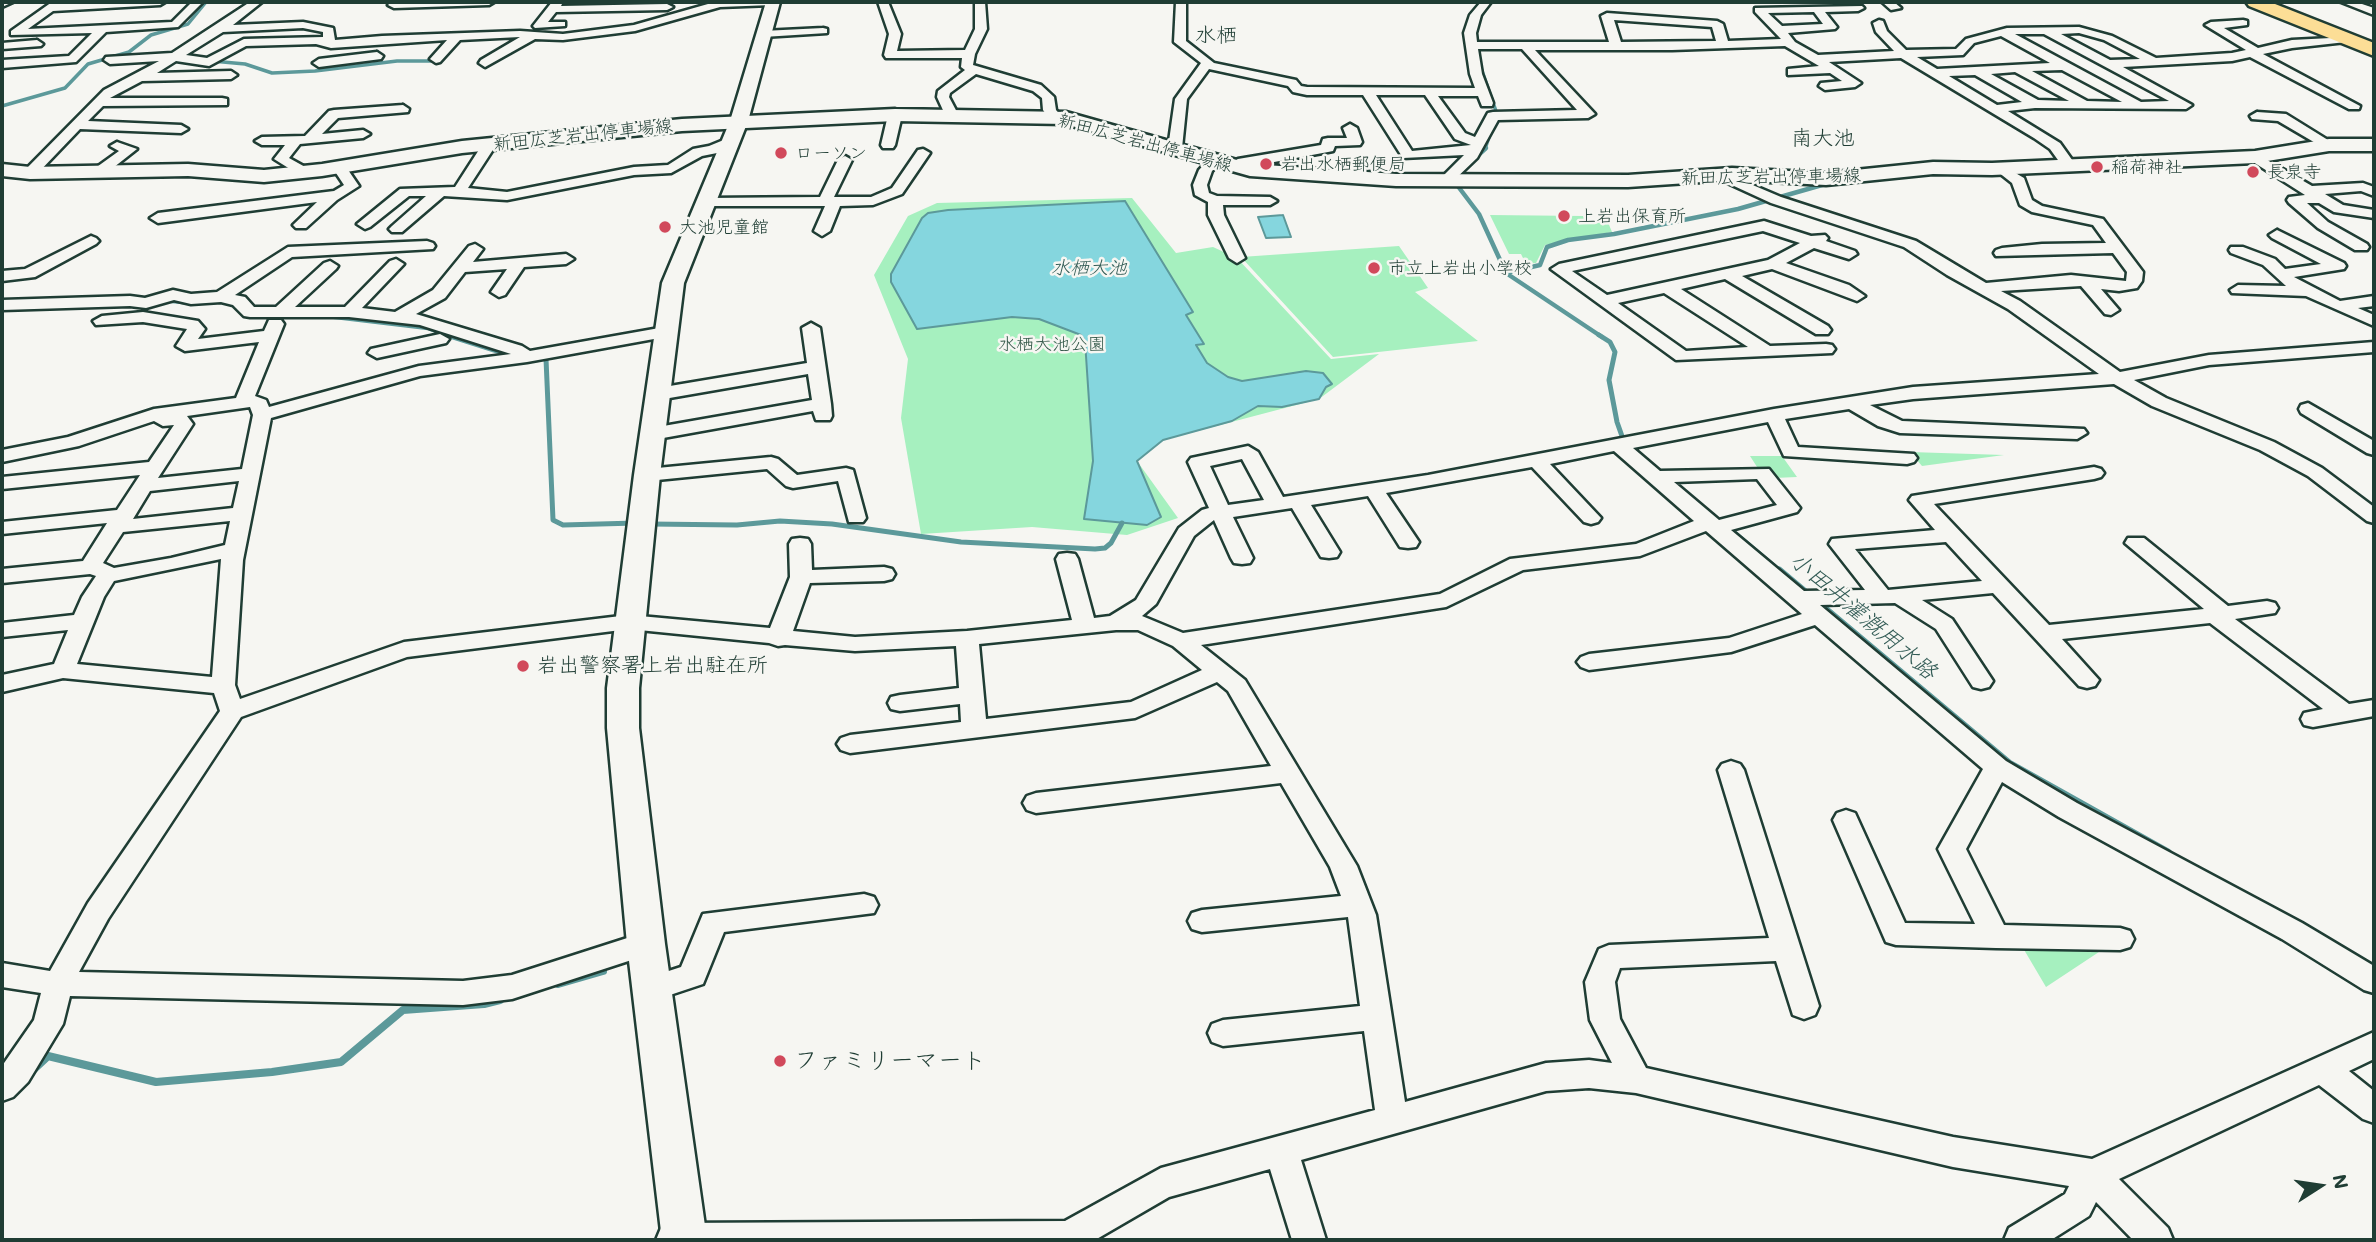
<!DOCTYPE html>
<meta charset="utf-8">
<style>
body{margin:0}
#map{position:relative;width:2376px;height:1242px;overflow:hidden;background:#f6f6f2;font-family:Mali,sans-serif}
canvas{display:block}
.frame{position:absolute;inset:0;border:4px solid #1f3d34;pointer-events:none}
.north{position:absolute;left:2285px;top:1151px;width:70px;height:70px;-webkit-text-stroke:5px #f6f6f2;paint-order:stroke;rotate:78deg;font-size:19px;font-weight:700;line-height:28px;text-align:center;color:#1f3d34}
.north::after{content:'';display:block;margin:auto;width:24px;height:32px;background:#1f3d34;clip-path:polygon(50% 0,100% 100%,50% 72%,0 100%)}
</style>
<div id="map">
<canvas width="2376" height="1242"></canvas>
<div class="frame"></div>
<div class="north">N</div>
</div>
<script>
const ctx = document.querySelector('canvas').getContext('2d');
ctx.lineJoin = 'round';
function fillPath(path, color) {
  ctx.fillStyle = color;
  ctx.fill(path, 'evenodd');
}
function shape(rows) {
  const path = new Path2D();
  for (const r of rows) {
    path.moveTo(r[0], r[1]);
    for (let i = 2; i < r.length; i += 2) path.lineTo(r[i], r[i + 1]);
  }
  return path;
}
function trace(path, color, width, dash) {
  ctx.strokeStyle = color;
  ctx.lineWidth = width;
  ctx.lineCap = dash ? 'butt' : 'round';
  ctx.setLineDash(dash || []);
  ctx.stroke(path);
}
function drawText(font, color, halo, rows, align = 'center') {
  ctx.font = font + ' Mali,"Klee One",sans-serif';
  ctx.lineWidth = 5;
  ctx.setLineDash([]);
  ctx.textBaseline = 'middle';
  ctx.strokeStyle = halo;
  ctx.fillStyle = color;
  for (const [text, x, y, turn = 0] of rows) {
    ctx.save();
    ctx.translate(x, y);
    ctx.rotate((+turn || 0) * Math.PI / 180);
    ctx.textAlign = isNaN(turn) ? turn : align;
    if (halo) ctx.strokeText(text, 0, 0);
    ctx.fillText(text, 0, 0);
    ctx.restore();
  }
}
const green = shape([
 [1132,198,1176,253,1213,247,1237,258,1331,359,1379,354,1319,399,1163,440,1137,461,1178,518,1127,535,1032,527,921,534,901,418,908,359,874,275,908,216,937,203],
 [1490,215,1583,216,1585,220,1607,220,1612,232,1545,245,1536,263,1526,264,1521,254,1509,254],
 [1399,246,1428,288,1415,292,1478,341,1333,357,1241,257],
 [1910,452,2004,455,1922,466],
 [1750,456,1782,456,1797,477,1774,478,1759,470],
 [2023,948,2102,950,2046,987]
]);
const water = shape([
 [1125,201,1193,312,1186,315,1204,344,1196,345,1207,363,1228,377,1242,381,1306,371,1323,373,1332,384,1326,387,1319,399,1282,407,1258,406,1232,421,1163,440,1137,461,1161,517,1147,525,1084,519,1093,461,1085,341,1081,335,1039,319,1012,317,917,329,891,282,891,274,922,218,928,213,948,210,1125,201],
 [1283,215,1291,237,1266,238,1258,217,1283,215]
]);
const streamFar4 = shape([
 [1476,24,1490,2],
 [1478,59,1497,114,1485,149],
 [212,61,245,64,272,73,315,71,397,61,431,61],
 [2,106,65,88,88,64,129,52,151,35,188,24,206,2]
]);
const streamFar3 = shape([
 [1473,160,1486,148],
 [1457,185,1479,214,1506,273,1602,337],
 [1506,273,1540,265,1547,247,1568,240,1614,234,1738,209,1829,183],
 [162,300,193,303],
 [327,316,428,328,451,337]
]);
const streamFar2 = shape([
 [447,335,510,355],
 [1599,335,1610,342,1615,352,1609,380,1617,422,1623,439,1628,444],
 [541,355,546,359,553,520,563,525,636,523],
 [650,524,737,525,780,521,832,524,961,542,1095,549,1105,548,1111,543,1122,523],
 [1725,525,1781,572]
]);
const streamFar1 = shape([
 [1779,570,2009,763,2168,852]
]);
const stream = shape([
 [558,984,603,971],
 [33,1070,48,1056,156,1082,272,1072,341,1062,403,1010,484,1004,500,1000]
]);
const minor = shape([
 [2,2,13,2,2,7,2,2],
 [52,2,64,2,63,4,165,2,160,5,53,11,28,29,172,22,192,2,203,2,178,27,106,32,76,62,2,68,2,60,69,56,92,33,11,35,11,31,52,2],
 [250,2,262,2,233,25,303,22,333,28,335,40,382,36,520,31,563,34,634,25,715,2,777,2,772,5,720,7,635,31,563,40,535,39,485,67,479,63,481,60,520,37,460,40,440,62,436,63,430,59,447,40,331,48,316,44,246,46,209,66,176,61,157,73,231,71,237,75,231,79,142,81,110,98,222,98,227,99,227,105,103,106,88,121,181,125,188,129,181,133,80,129,35,176,25,176,25,170,104,90,159,61,110,64,104,60,106,57,172,53,250,2],
 [303,28,323,32,323,37,244,39,207,58,186,55,223,32,303,28],
 [391,2,494,2,489,5,394,8,388,5,391,2],
 [552,2,563,2,561,6,667,4,673,7,667,10,556,12,548,22,565,22,565,26,535,28,533,26,552,2],
 [878,2,888,2,901,34,897,51,965,50,975,29,975,2,985,2,987,29,975,54,973,65,1041,85,1054,97,1056,110,1062,117,1060,120,1050,120,1043,110,1042,98,1033,91,976,74,950,93,949,97,959,116,952,120,947,119,937,97,938,91,965,70,961,67,962,58,886,58,884,55,889,34,878,2],
 [1176,2,1186,2,1186,41,1214,63,1296,80,1301,86,1307,87,1475,88,1470,74,1464,33,1470,15,1481,2,1491,2,1481,15,1476,33,1477,42,1609,42,1601,16,1607,13,1717,21,1723,24,1728,41,1781,39,1755,12,1755,8,1862,6,1864,8,1858,11,1825,12,1837,27,1835,29,1788,33,1795,42,1818,55,1894,51,1876,32,1873,23,1879,20,1883,21,1887,31,1906,50,1956,49,1966,39,2007,28,2079,27,2112,36,2156,58,2232,53,2246,50,2205,25,2211,22,2243,20,2247,21,2247,25,2224,28,2258,48,2292,40,2350,37,2352,39,2346,42,2292,48,2263,54,2360,106,2359,109,2349,109,2250,57,2232,61,2123,67,2192,105,2186,109,2035,108,2008,111,2060,143,2075,164,2068,168,2063,167,2050,149,2034,138,1901,58,1829,62,1861,83,1855,87,1825,90,1819,86,1821,83,1842,81,1830,73,1788,75,1788,69,1819,66,1785,46,1672,50,1535,50,1595,114,1588,118,1498,120,1477,158,1450,184,1445,185,1438,181,1464,155,1403,158,1363,95,1307,95,1293,92,1288,86,1209,69,1187,99,1182,148,1175,152,1170,151,1168,148,1175,99,1201,63,1174,42,1176,2],
 [1814,12,1823,24,1782,26,1768,13,1814,12],
 [1614,20,1712,27,1716,41,1621,42,1614,20],
 [2079,33,2104,40,2140,59,2110,60,2061,34,2079,33],
 [2015,34,2044,34,2169,101,2141,102,2015,34],
 [2001,36,2050,63,1937,69,1917,57,1963,55,1974,43,2001,36],
 [1478,49,1522,49,1577,110,1493,112,1488,113,1475,137,1465,133,1438,96,1478,96,1482,106,1492,106,1493,103,1482,74,1478,49],
 [2062,70,2122,102,2087,101,2032,71,2062,70],
 [2015,72,2069,101,2038,100,1991,74,2015,72],
 [1975,75,2022,102,1997,105,1949,76,1975,75],
 [1376,95,1425,95,1455,139,1471,145,1412,151,1376,95],
 [1882,2,1894,2,1901,8,1891,10,1882,2],
 [2341,2,2356,2,2374,8,2374,15,2341,2],
 [823,28,827,29,827,33,763,37,757,34,763,31,823,28],
 [37,40,43,44,41,46,2,49,2,43,37,40],
 [377,52,383,56,381,59,319,67,313,63,319,59,377,52],
 [403,105,409,109,408,112,338,118,322,134,363,130,370,134,363,138,300,144,289,158,307,168,294,177,287,173,290,169,274,159,285,145,262,145,255,141,262,137,305,136,329,111,334,110,403,105],
 [895,111,902,115,895,145,893,148,883,148,881,145,888,115,895,111],
 [2257,112,2286,114,2336,145,2334,148,2324,148,2278,121,2252,119,2250,116,2257,112],
 [1350,124,1357,128,1362,142,1360,145,1335,146,1333,151,1328,152,1231,170,1224,166,1238,159,1321,145,1323,139,1328,138,1347,138,1343,128,1350,124],
 [731,137,738,141,736,144,717,153,702,156,671,173,634,175,507,200,444,196,402,232,392,232,389,229,392,226,426,196,409,196,370,227,365,229,357,224,400,189,455,187,484,142,489,141,496,145,468,188,507,192,634,167,668,165,693,149,709,146,731,137],
 [117,142,137,149,104,175,94,175,94,169,119,151,110,146,117,142],
 [923,149,930,153,902,194,873,205,840,206,830,231,822,236,814,231,825,206,708,206,701,202,708,198,820,197,838,160,845,156,852,160,834,197,871,197,892,188,918,150,923,149],
 [2255,153,2312,186,2363,183,2374,187,2374,196,2361,191,2325,194,2343,205,2374,210,2374,218,2334,212,2319,203,2307,203,2328,222,2367,244,2369,247,2367,250,2355,250,2318,228,2289,203,2287,200,2289,197,2305,195,2250,160,2250,154,2255,153],
 [1214,158,1221,162,1212,171,1207,185,1209,193,1217,196,1270,197,1277,201,1270,205,1223,205,1224,215,1245,258,1237,263,1229,258,1208,215,1208,202,1195,195,1193,185,1199,170,1209,159,1214,158],
 [339,163,344,164,359,186,337,200,306,228,296,228,293,225,317,202,158,223,150,218,158,213,334,191,344,185,332,167,339,163],
 [2000,164,2024,178,2032,200,2042,206,2103,219,2143,272,2142,281,2137,288,2119,291,2101,289,2119,310,2111,315,2105,314,2081,286,2001,291,2020,301,2120,372,2209,355,2374,342,2374,352,2209,365,2134,380,2166,398,2274,442,2322,468,2374,507,2374,523,2367,521,2308,476,2260,450,2152,406,2114,384,1913,399,1870,405,1902,421,2084,429,2087,433,2077,439,1900,433,1878,426,1849,409,1785,419,1798,447,1914,454,1917,458,1914,462,1907,464,1784,456,1768,422,1633,448,1660,471,1769,469,1800,508,1797,512,1731,530,1804,591,1865,590,1829,544,1832,539,1935,530,1909,500,1912,496,2094,467,2101,469,2104,473,2101,477,2094,479,1934,504,2049,625,2204,609,2125,543,2128,538,2144,538,2228,606,2267,601,2275,603,2278,608,2275,613,2235,619,2349,704,2374,700,2374,716,2313,727,2304,725,2301,719,2304,713,2323,709,2210,623,2062,639,2099,680,2095,686,2087,688,2079,686,1993,593,1922,600,1952,619,1993,681,1989,687,1981,689,1973,687,1936,629,1895,603,1820,605,2006,761,2077,803,2302,923,2374,966,2374,993,2364,990,2282,939,2059,817,2002,782,1966,849,2004,925,2120,928,2130,931,2134,939,2130,947,2120,950,1996,948,1896,945,1886,942,1833,820,1837,813,1846,810,1855,813,1905,923,1975,924,1938,849,1983,769,1815,625,1731,652,1589,670,1581,667,1577,662,1581,657,1589,654,1729,638,1802,614,1706,531,1640,556,1523,570,1446,607,1201,645,1245,680,1357,866,1376,915,1405,1102,1546,1063,1589,1060,1612,1063,1590,1020,1585,982,1599,949,1609,945,1769,938,1718,770,1722,764,1731,761,1740,764,1744,770,1819,1006,1815,1015,1804,1019,1793,1015,1776,961,1620,968,1615,982,1620,1019,1646,1068,1953,1137,2092,1159,2374,1032,2374,1059,2349,1071,2374,1091,2374,1123,2363,1119,2319,1085,2119,1179,2168,1228,2173,1240,2133,1240,2096,1202,2089,1216,2051,1240,2004,1240,2009,1228,2065,1194,2069,1186,1953,1167,1636,1093,1589,1088,1546,1091,1301,1160,1326,1240,1292,1240,1270,1169,1169,1197,1095,1240,656,1240,661,1228,673,1223,1065,1221,1161,1168,1375,1110,1364,1031,1223,1046,1212,1042,1208,1033,1212,1024,1223,1020,1360,1006,1348,917,1202,932,1192,929,1188,921,1192,913,1202,910,1341,896,1330,867,1281,783,1036,813,1027,810,1023,803,1027,796,1036,793,1271,766,1228,691,1217,682,1135,718,850,753,841,750,837,744,841,738,850,735,961,722,960,704,900,711,891,709,888,703,891,697,900,695,959,688,956,646,855,651,785,645,778,646,769,643,629,629,407,657,241,717,108,919,79,972,463,981,512,975,646,932,656,936,660,944,656,952,512,999,463,1005,70,996,63,1024,28,1082,13,1097,2,1101,2,1066,34,1020,41,993,2,987,2,963,50,971,88,903,220,711,214,693,63,678,2,692,2,675,54,664,68,630,2,637,2,623,74,615,82,597,96,576,90,574,2,583,2,569,83,561,107,523,2,534,2,522,117,510,140,475,2,489,2,477,149,462,174,425,163,426,154,421,79,446,2,462,2,450,68,437,154,409,236,398,259,342,185,351,176,346,187,329,143,322,96,325,93,321,102,316,143,312,192,320,198,321,205,329,198,339,264,331,269,320,281,320,284,324,255,396,266,400,269,407,419,366,511,354,420,325,349,317,250,317,244,316,233,305,221,302,191,304,174,300,146,308,130,306,2,310,2,300,130,296,145,298,173,290,191,294,217,292,288,247,427,241,433,243,435,246,433,249,292,257,235,295,245,297,254,307,276,307,324,263,330,261,338,266,336,269,295,307,345,307,390,261,396,259,404,264,362,308,395,312,433,290,469,246,475,244,483,249,473,262,566,254,574,259,566,264,524,267,505,295,499,297,491,292,507,269,465,272,445,298,416,314,522,346,530,351,665,327,674,332,665,337,527,362,420,376,271,418,243,560,235,685,240,699,404,642,629,615,770,628,790,577,789,544,792,539,800,538,808,539,811,544,812,570,884,567,892,569,895,574,892,579,884,581,810,583,793,631,855,637,967,631,1072,620,1056,559,1059,554,1067,553,1075,554,1078,559,1094,618,1110,616,1136,600,1179,528,1202,510,1209,508,1188,462,1191,458,1248,446,1258,452,1283,497,1428,475,1774,409,1913,387,2099,374,2008,309,1947,275,1904,247,1771,203,1710,175,1712,172,1722,172,1781,197,1916,241,1986,283,2071,275,2126,281,2127,272,2113,253,1996,256,1994,253,1996,250,2002,248,2042,244,2106,243,2093,225,2032,212,2020,205,2012,183,1993,168,2000,164],
 [250,407,253,415,242,469,158,478,193,424,187,416,250,407],
 [1614,451,1694,521,1636,544,1510,559,1440,594,1183,633,1142,616,1156,604,1194,536,1214,520,1231,558,1234,563,1242,564,1250,563,1253,558,1233,517,1292,508,1321,557,1329,558,1337,557,1340,552,1311,505,1368,496,1400,547,1408,548,1416,547,1419,542,1386,493,1532,467,1584,522,1591,524,1598,522,1601,518,1550,464,1614,451],
 [1242,459,1264,500,1228,505,1210,466,1242,459],
 [1757,479,1777,505,1719,520,1674,482,1757,479],
 [239,481,233,508,133,519,150,491,239,481],
 [230,521,225,545,171,558,114,568,103,563,123,532,230,521],
 [1946,542,1982,581,1888,590,1855,549,1946,542],
 [221,559,212,677,77,664,104,597,114,581,221,559],
 [1116,630,1138,630,1173,646,1202,670,1131,702,986,719,979,644,1116,630],
 [1764,221,1811,236,1825,235,1828,238,1826,241,1855,251,1857,254,1849,259,1814,248,1786,263,1849,285,1865,296,1857,301,1772,269,1742,276,1828,326,1831,330,1828,334,1816,334,1725,279,1681,289,1770,346,1826,344,1832,345,1835,349,1832,353,1676,360,1551,269,1559,264,1764,221],
 [1763,231,1800,243,1768,260,1607,295,1572,271,1763,231],
 [1664,293,1748,347,1686,351,1618,303,1664,293],
 [2277,230,2344,263,2346,266,2344,269,2294,277,2340,301,2374,296,2374,306,2358,308,2374,315,2374,326,2306,296,2232,293,2230,290,2238,285,2286,286,2263,265,2231,253,2229,250,2231,247,2243,247,2275,259,2285,269,2321,264,2272,238,2269,235,2277,230],
 [91,236,96,238,99,241,96,244,35,277,2,281,2,271,25,269,91,236],
 [811,323,820,328,831,404,832,416,830,420,816,420,813,411,652,440,642,434,652,428,812,400,808,374,658,400,649,394,658,388,807,363,802,328,811,323],
 [440,334,449,339,446,343,377,358,368,353,371,349,440,334],
 [2308,403,2374,441,2374,455,2367,453,2301,413,2299,409,2301,405,2308,403],
 [771,457,778,459,797,475,846,468,853,470,866,518,863,522,849,522,838,481,793,488,786,486,767,469,647,481,640,479,637,475,640,471,647,469,771,457],
 [864,894,874,897,878,905,874,913,724,932,703,984,652,1001,641,998,637,989,641,980,681,967,703,914,864,894]
]);
const tertiary = shape([
 [766,2,780,2,748,121,684,283,660,475,639,688,639,728,665,944,707,1240,662,1240,627,944,607,728,607,688,634,475,662,283,730,121,766,2]
]);
const secondary = shape([
 [895,109,1066,112,1251,164,1396,174,1628,175,1732,168,1826,173,1933,162,1992,163,2255,151,2329,139,2374,139,2374,151,2329,151,2255,163,1992,175,1933,174,1826,185,1732,180,1628,187,1396,186,1250,176,1065,124,895,121,682,131,462,153,322,176,264,182,188,176,30,179,2,176,2,164,30,167,188,164,264,170,322,164,462,141,682,119,895,109]
]);
const primary = shape([
 [2246,2,2270,2,2374,43,2374,56,2249,6,2246,2]
]);
const markers = [
 [781,153,7,"#d1495b"],
 [1266,164,7,"#d1495b"],
 [2097,167,7,"#d1495b"],
 [2253,172,7,"#d1495b"],
 [1564,216,7,"#d1495b"],
 [665,227,7,"#d1495b"],
 [1374,268,7,"#d1495b"],
 [523,666,7,"#d1495b"],
 [780,1061,7,"#d1495b"]
];
const farStreetnames = [
 ["新田広芝岩出停車場線",583,135,-6],
 ["新田広芝岩出停車場線",1145,143,15],
 ["新田広芝岩出停車場線",1771,177,-1]
];
const farPoinames = [
 ["ローソン",795,153],
 ["岩出水栖郵便局",1280,164],
 ["稲荷神社",2111,167],
 ["長泉寺",2267,172],
 ["上岩出保育所",1578,216],
 ["大池児童館",679,227],
 ["市立上岩出小学校",1388,268]
];
const farParknames = [
 ["水栖大池公園",1052,344]
];
const farWaternames = [
 ["水栖大池",1089,268]
];
const farQuarternames = [
 ["水栖",1216,36],
 ["南大池",1823,139]
];
const poiNames = [
 ["岩出警察署上岩出駐在所",537,666]
];
const waterNames = [
 ["小田井灌漑用水路",1863,616,40]
];
const nearPoinames = [
 ["ファミリーマート",794,1061]
];
fillPath(green, '#a6f0bf');
fillPath(water, '#85d6de');
trace(water, '#5c999a', 2);
trace(streamFar4, '#5c999a', 3.5);
trace(streamFar3, '#5c999a', 4.5);
trace(streamFar2, '#5c999a', 5);
trace(streamFar1, '#5c999a', 7);
trace(stream, '#5c999a', 8);
trace(minor, '#1f3d34', 5);
trace(tertiary, '#1f3d34', 5);
trace(secondary, '#1f3d34', 5);
trace(primary, '#1f3d34', 5);
fillPath(minor, '#f6f6f2');
fillPath(tertiary, '#f6f6f2');
fillPath(secondary, '#f6f6f2');
fillPath(primary, '#fcde96');
for (const [x, y, r, color] of markers) {
  const dot = new Path2D();
  dot.arc(x, y, r, 0, 2 * Math.PI);
  ctx.fillStyle = color;
  ctx.fill(dot);
  trace(dot, '#f6f6f2', 2.5);
}
drawText('18px', '#1f3d34', '#f6f6f2', farStreetnames);
drawText('18px', '#1f3d34', '#f6f6f2', farPoinames, 'left');
drawText('18px', '#335849', '#f6f6f2', farParknames);
drawText('italic 19px', '#335c56', '#f6f6f2', farWaternames);
drawText('21px', '#1f3d34', '#f6f6f2', farQuarternames);
drawText('21px', '#1f3d34', '#f6f6f2', poiNames, 'left');
drawText('italic 23px', '#335c56', '#f6f6f2', waterNames);
drawText('24px', '#1f3d34', '#f6f6f2', nearPoinames, 'left');
</script>
